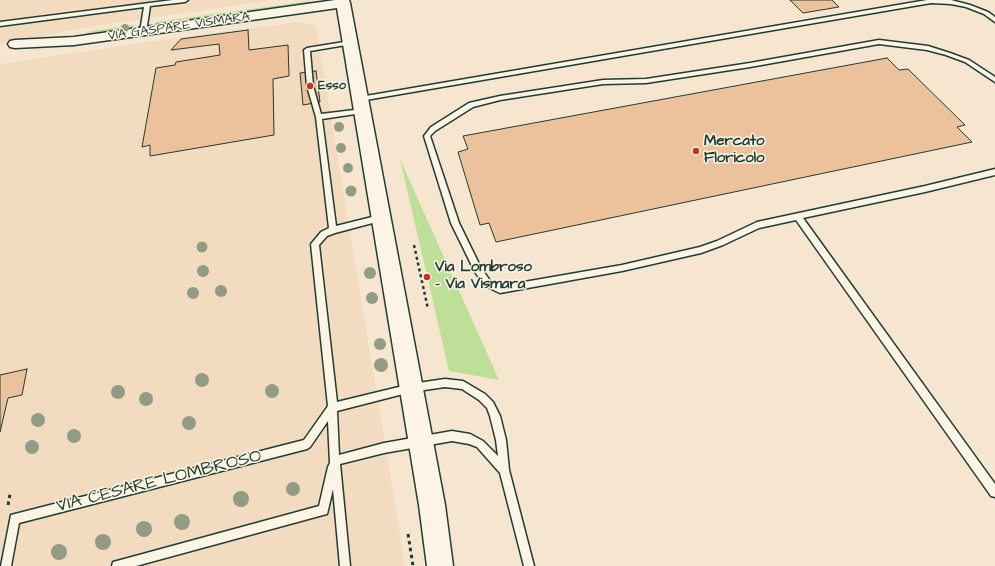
<!DOCTYPE html>
<style>
body{margin:0}
canvas{display:block;background:#f7e6cf}
</style>
<canvas width="995" height="566"></canvas>
<script>
const ctx = document.querySelector('canvas').getContext('2d');
ctx.lineJoin = 'round';
function fillPath(path, color) {
  ctx.fillStyle = color;
  ctx.fill(path, 'evenodd');
}
function shape(rows) {
  const path = new Path2D();
  for (const r of rows) {
    path.moveTo(r[0], r[1]);
    for (let i = 2; i < r.length; i += 2) path.lineTo(r[i], r[i + 1]);
  }
  return path;
}
function trace(path, color, width, dash) {
  ctx.strokeStyle = color;
  ctx.lineWidth = width;
  ctx.lineCap = dash ? 'butt' : 'round';
  ctx.setLineDash(dash || []);
  ctx.stroke(path);
}
function drawText(font, color, halo, rows, align = 'center') {
  ctx.font = font + ' "Architects Daughter",sans-serif';
  ctx.lineWidth = 3;
  ctx.setLineDash([]);
  ctx.textBaseline = 'middle';
  ctx.strokeStyle = halo;
  ctx.fillStyle = color;
  for (const [text, x, y, turn = 0] of rows) {
    ctx.save();
    ctx.translate(x, y);
    ctx.rotate((+turn || 0) * Math.PI / 180);
    ctx.textAlign = isNaN(turn) ? turn : align;
    if (halo) ctx.strokeText(text, 0, 0);
    ctx.fillText(text, 0, 0);
    ctx.restore();
  }
}
const built = shape([
 [0,0,275,0,82,28,0,45],
 [298,22,316,26,405,566,0,566,0,64,147,42]
]);
const green = shape([
 [309,1,309,4,156,26,153,25,156,22],
 [133,25,135,27,132,29,78,36,92,31],
 [400,159,499,380,449,371]
]);
const building = shape([
 [790,0,832,0,839,7,803,13,790,0],
 [248,30,249,50,288,45,289,76,273,79,274,135,150,156,150,145,142,147,156,68,175,65,176,62,220,55,219,44,171,50,181,39,248,30],
 [887,58,899,70,908,69,965,125,957,127,972,142,496,242,489,223,480,225,458,152,468,149,463,136,887,58],
 [316,71,320,102,303,105,300,73,316,71],
 [27,369,22,395,8,398,0,432,0,375,27,369]
]);
const pathFar1 = shape([
 [414,245,428,309]
]);
const path = shape([
 [8,505,10,494],
 [408,534,413,566]
]);
const service = shape([
 [173,0,188,0,185,2,150,6,146,32,143,34,140,32,144,7,0,26,0,22,173,0],
 [927,0,951,0,970,5,988,12,995,17,995,22,984,14,966,7,951,4,931,3,360,101,357,99,360,97,927,0],
 [879,40,928,46,950,53,969,60,995,77,995,82,965,62,946,55,927,50,879,44,750,67,646,83,603,84,500,100,473,107,435,131,430,136,459,223,481,268,491,282,501,286,622,265,700,247,717,241,757,222,925,186,995,169,995,175,925,192,803,218,995,484,995,497,991,496,796,220,759,228,723,245,701,253,622,271,500,293,485,286,475,272,451,223,424,136,431,127,469,103,500,96,603,80,646,79,750,63,879,40],
 [350,41,353,43,352,44,310,51,313,86,321,114,362,109,365,111,362,113,322,119,336,226,380,215,384,218,380,221,335,233,327,236,319,245,337,402,411,384,445,379,463,381,485,394,493,402,500,416,506,440,509,470,534,566,524,566,500,473,477,447,469,444,452,441,384,453,340,464,350,566,340,566,333,489,328,510,327,514,323,515,136,566,112,566,113,562,117,561,319,506,328,467,330,463,328,421,310,447,307,449,19,523,11,566,1,566,11,515,304,440,328,406,311,244,321,232,329,228,316,117,307,86,304,50,307,48,350,41],
 [445,387,462,389,479,400,487,408,490,416,496,440,498,456,483,441,470,434,452,431,384,443,339,455,337,411,411,392,445,387]
]);
const tertiary = shape([
 [335,0,349,0,350,3,445,505,453,566,427,566,419,505,337,8,74,45,15,48,10,47,8,44,10,41,15,40,74,37,335,0]
]);
const trees = [
 [125,28,4],
 [339,127,5],
 [341,148,5],
 [348,168,5],
 [351,191,5.5],
 [202,247,5.5],
 [203,271,6],
 [370,273,6],
 [221,291,6],
 [193,293,6],
 [372,298,6],
 [380,344,6],
 [381,365,7],
 [202,380,7],
 [272,391,7],
 [118,392,7],
 [146,399,7],
 [38,420,7],
 [189,423,7],
 [74,436,7],
 [32,447,7],
 [293,489,7],
 [241,499,8],
 [182,522,8],
 [144,529,8],
 [103,542,8],
 [59,552,8]
];
const markers = [
 [310,86,4,"#c8321e"],
 [696,151,4,"#c8321e"],
 [427,277,4,"#c8321e"]
];
const farStreetnames = [
 ["VIA GASPARE VISMARA",179,27,-8]
];
const farPoinames = [
 ["Esso",318,86]
];
const poiNames = [
 ["Mercato",704,142],
 ["Floricolo",704,159],
 ["Via Lombroso",435,268],
 ["- Via Vismara",435,285]
];
const nearStreetnames = [
 ["VIA CESARE LOMBROSO",159,482,-14]
];
fillPath(built, '#f3dbbf');
fillPath(green, '#bedf98');
fillPath(building, '#ebc29b');
trace(building, '#1f3d34', 1);
trace(service, '#1f3d34', 3);
trace(tertiary, '#1f3d34', 3);
trace(pathFar1, '#1f3d34', 2.5, [3, 3]);
trace(path, '#1f3d34', 3, [3.5, 3.5]);
fillPath(service, '#fcf5e5');
fillPath(tertiary, '#fcf5e5');
ctx.fillStyle = '#929b85';
for (const [x, y, r] of trees) {
  ctx.beginPath();
  ctx.arc(x, y, r, 0, 2 * Math.PI);
  ctx.fill();
}
for (const [x, y, r, color] of markers) {
  const dot = new Path2D();
  dot.arc(x, y, r, 0, 2 * Math.PI);
  ctx.fillStyle = color;
  ctx.fill(dot);
  trace(dot, '#fcf5e5', 1.5);
}
drawText('13px', '#1f3d34', '#fcf5e5', farStreetnames);
drawText('bold 13px', '#1f3d34', '#fcf5e5', farPoinames, 'left');
drawText('bold 15px', '#1f3d34', '#fcf5e5', poiNames, 'left');
drawText('18px', '#1f3d34', '#fcf5e5', nearStreetnames);
</script>
